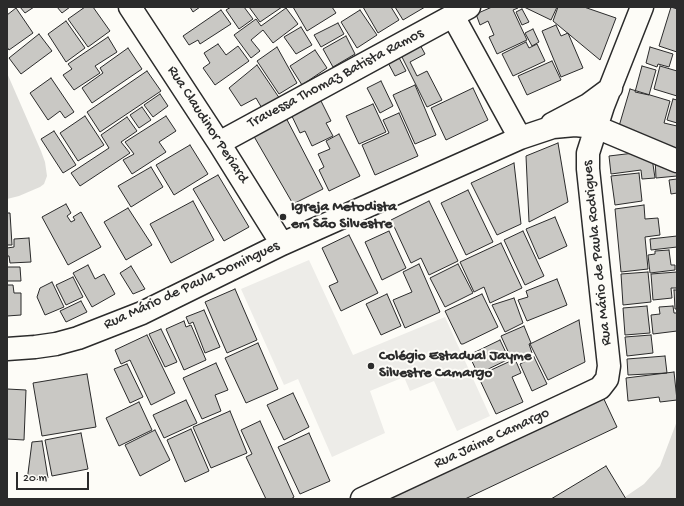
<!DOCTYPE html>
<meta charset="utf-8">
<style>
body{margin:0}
#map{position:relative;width:684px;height:506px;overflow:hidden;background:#fdfcf7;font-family:"Gochi Hand",sans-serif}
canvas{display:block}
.frame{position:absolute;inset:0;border:8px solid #2b2b2b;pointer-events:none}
.scale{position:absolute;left:16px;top:472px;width:73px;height:18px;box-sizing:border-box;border:2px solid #2b2b2b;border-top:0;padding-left:5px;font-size:12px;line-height:14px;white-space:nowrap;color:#2b2b2b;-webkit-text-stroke:3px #fdfcf7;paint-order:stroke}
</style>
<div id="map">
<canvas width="684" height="506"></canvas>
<div class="frame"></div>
<div class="scale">20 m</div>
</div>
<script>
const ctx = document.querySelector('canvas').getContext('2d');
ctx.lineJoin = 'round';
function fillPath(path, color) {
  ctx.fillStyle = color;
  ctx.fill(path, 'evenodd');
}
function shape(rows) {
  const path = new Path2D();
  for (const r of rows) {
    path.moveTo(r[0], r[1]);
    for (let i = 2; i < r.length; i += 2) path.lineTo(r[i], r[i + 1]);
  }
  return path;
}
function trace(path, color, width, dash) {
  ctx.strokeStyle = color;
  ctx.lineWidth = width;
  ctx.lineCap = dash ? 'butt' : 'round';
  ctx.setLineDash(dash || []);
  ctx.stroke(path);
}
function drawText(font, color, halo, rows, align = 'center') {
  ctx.font = font + ' "Gochi Hand",sans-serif';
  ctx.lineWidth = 4;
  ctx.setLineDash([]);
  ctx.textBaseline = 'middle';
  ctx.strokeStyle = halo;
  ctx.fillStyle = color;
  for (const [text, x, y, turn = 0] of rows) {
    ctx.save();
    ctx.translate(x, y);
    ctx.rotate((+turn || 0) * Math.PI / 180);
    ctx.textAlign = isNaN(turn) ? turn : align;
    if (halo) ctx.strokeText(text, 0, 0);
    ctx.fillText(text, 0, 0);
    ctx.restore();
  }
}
const built = shape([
 [309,260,353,355,445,317,490,416,457,431,434,381,410,391,404,377,370,391,385,433,332,457,298,379,284,385,241,289]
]);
const green = shape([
 [7,73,41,151,45,162,47,176,44,184,40,187,19,196,7,199],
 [677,421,677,499,622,499,644,484,660,466]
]);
const building = shape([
 [20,7,34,7,25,13,20,7],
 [57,7,70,7,62,13,57,7],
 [85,7,93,7,110,31,88,47,68,19,85,7],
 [190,7,200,7,193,12,190,7],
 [231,7,244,7,253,19,239,29,226,10,231,7],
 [249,7,282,7,260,22,249,7],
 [293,7,332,7,336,13,307,31,293,7],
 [363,7,391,7,399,20,378,33,363,7],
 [395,7,425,7,403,20,395,7],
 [492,7,517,7,518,8,513,10,527,40,497,54,489,37,494,35,488,21,480,25,476,14,492,7],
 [524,7,557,7,551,20,524,7],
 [558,7,584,7,616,18,600,60,553,21,558,7],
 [671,7,677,9,677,52,659,46,671,7],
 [16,8,33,33,9,50,7,47,7,15,16,8],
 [286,8,298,24,273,43,263,30,251,40,260,51,251,58,234,35,256,19,261,26,286,8],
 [522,9,529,22,522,25,516,12,522,9],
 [221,10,231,24,200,44,198,40,189,45,183,36,221,10],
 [360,10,377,35,357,48,341,22,360,10],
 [66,21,85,48,66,62,48,34,66,21],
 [338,23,344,34,321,47,314,35,338,23],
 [556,25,561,36,568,33,583,68,561,77,542,31,556,25],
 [301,27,312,45,296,54,284,37,301,27],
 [533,29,539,42,532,46,525,33,533,29],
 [39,34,52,51,21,74,9,58,39,34],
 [346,36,355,54,333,67,323,49,346,36],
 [108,37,117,52,95,66,100,73,74,90,63,75,72,69,68,64,108,37],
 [417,39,425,54,410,62,417,76,427,71,442,100,427,107,398,49,417,39],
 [526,42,529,48,537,44,545,61,513,76,502,54,526,42],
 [218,44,226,55,238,46,249,61,215,85,203,68,210,63,204,53,218,44],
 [277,47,297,83,279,94,257,61,277,47],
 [650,47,673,54,669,67,658,64,657,67,646,63,650,47],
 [128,48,142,69,92,103,82,88,103,73,100,68,128,48],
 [315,50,327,68,302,85,290,66,315,50],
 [396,52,406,71,395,76,385,57,396,52],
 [552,61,561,80,527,95,518,76,552,61],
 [257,65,280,99,263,110,256,98,241,106,229,88,257,65],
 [642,66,656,70,649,95,635,92,642,66],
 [660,66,677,71,677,96,654,89,660,66],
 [147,71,161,91,100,132,87,112,147,71],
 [51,78,74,112,65,118,60,111,48,120,30,93,51,78],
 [381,81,393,106,380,113,367,88,381,81],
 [415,85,436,135,415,144,393,95,415,85],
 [473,88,488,120,446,140,431,108,473,88],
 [630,89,670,101,664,123,677,126,677,150,617,133,630,89],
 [160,94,168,106,153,117,144,105,160,94],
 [318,95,331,121,326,123,333,136,312,146,305,131,300,133,289,110,318,95],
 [673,99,677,100,677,123,667,120,673,99],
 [373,104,386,132,359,144,346,116,373,104],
 [142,107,151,120,139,128,130,115,142,107],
 [399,113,418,156,375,175,362,145,389,133,383,120,399,113],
 [284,114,323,189,293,204,252,133,284,114],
 [85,116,104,145,78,161,60,133,85,116],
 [166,116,176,131,159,142,166,152,132,174,123,160,134,154,125,142,166,116],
 [127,117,137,131,121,142,130,153,80,186,71,173,109,148,101,135,127,117],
 [54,131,76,165,63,173,41,139,54,131],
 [339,134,360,176,329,191,319,170,324,167,318,154,330,149,326,141,339,134],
 [558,143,568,202,529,222,526,156,558,143],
 [190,145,208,174,174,195,156,165,190,145],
 [651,151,655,178,642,179,641,170,611,174,609,156,651,151],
 [655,157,677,165,677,176,656,178,655,157],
 [514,163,521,224,497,235,471,183,514,163],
 [151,167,163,187,131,207,118,186,151,167],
 [639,173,642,201,615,205,611,176,639,173],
 [218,175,249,227,224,241,193,189,218,175],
 [677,179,677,193,671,194,669,180,677,179],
 [468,190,493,242,466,255,441,203,468,190],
 [193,201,214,240,171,263,150,224,193,201],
 [429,201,458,261,429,275,421,258,411,263,391,220,429,201],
 [66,204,71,213,67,216,71,222,75,220,73,217,81,212,101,247,68,265,42,217,66,204],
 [644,205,645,219,658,218,660,235,645,237,648,269,621,272,615,209,644,205],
 [128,208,152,245,126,260,104,222,128,208],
 [7,213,10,213,12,245,7,245,7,213],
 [555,217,567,246,539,259,526,229,555,217],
 [389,231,406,268,382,280,365,242,389,231],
 [523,231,544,276,525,285,504,240,523,231],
 [349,235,378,293,341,311,329,286,338,282,322,248,349,235],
 [677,236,677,247,651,250,650,239,677,236],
 [29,238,31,262,10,263,9,256,7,256,7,248,14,247,14,239,29,238],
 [501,243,522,288,490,303,484,287,474,292,460,262,501,243],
 [669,250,671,265,675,265,675,270,650,273,648,255,655,254,655,251,669,250],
 [419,264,440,312,405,328,393,300,412,292,403,272,419,264],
 [458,264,473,293,445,307,430,278,458,264],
 [88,265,95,279,104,274,115,294,92,307,73,273,88,265],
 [131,266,145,289,133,294,120,273,131,266],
 [7,267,20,267,21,281,7,281,7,267],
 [648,272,651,302,623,305,621,274,648,272],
 [677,272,677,288,671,288,672,298,653,300,651,274,677,272],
 [73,277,83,297,66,305,56,285,73,277],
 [557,279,567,305,527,321,518,300,528,297,526,291,557,279],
 [52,282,64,307,45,315,37,297,40,288,52,282],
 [7,285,13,285,14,293,21,293,21,315,7,316,7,285],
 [235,289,257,340,227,353,205,302,235,289],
 [674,290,677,290,677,309,675,309,674,290],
 [387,294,401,326,381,335,366,304,387,294],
 [482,294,498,327,463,344,461,344,445,311,482,294],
 [514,298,523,323,505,332,492,305,514,298],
 [81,301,87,312,66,322,60,311,81,301],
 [647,306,650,333,625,335,623,308,647,306],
 [673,306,674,313,677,313,677,331,653,334,651,315,660,314,659,307,673,306],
 [204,310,220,347,205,353,193,322,189,324,186,317,204,310],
 [579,320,585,362,548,380,530,344,579,320],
 [184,321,186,327,191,325,206,360,184,370,166,329,184,321],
 [524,326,531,343,529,344,532,353,522,357,520,354,511,358,501,336,524,326],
 [161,329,177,362,165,367,149,334,161,329],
 [147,335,175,393,151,405,130,360,121,364,115,350,147,335],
 [651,335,653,353,627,356,625,337,651,335],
 [500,340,509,359,478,374,469,355,500,340],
 [258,343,278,389,246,403,225,358,258,343],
 [665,356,667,373,628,375,627,359,665,356],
 [534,357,547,384,532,391,520,364,534,357],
 [515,359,521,373,512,377,523,402,496,414,478,376,515,359],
 [216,363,228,390,215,395,221,411,202,419,183,378,216,363],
 [127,364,143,397,130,403,114,369,127,364],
 [674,372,677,400,660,402,659,397,628,401,626,378,674,372],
 [87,374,96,427,42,436,33,383,87,374],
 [7,389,26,390,24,440,7,439,7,389],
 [293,393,309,427,284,440,267,405,293,393],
 [602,395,617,427,465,499,382,499,602,395],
 [186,400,197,423,164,438,153,415,186,400],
 [139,402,152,430,119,446,106,418,139,402],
 [230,411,247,453,211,468,193,427,230,411],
 [260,421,294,497,291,499,266,499,246,457,252,454,241,430,260,421],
 [191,429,209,471,185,482,167,440,191,429],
 [155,430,170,460,140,476,125,445,155,430],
 [81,433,88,469,52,476,45,440,81,433],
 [309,433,330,481,300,494,278,447,309,433],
 [42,441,48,478,27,481,32,442,42,441],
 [606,466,626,499,551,499,606,466]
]);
const minor = shape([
 [130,7,219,143,282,244],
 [453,16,520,138],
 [552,124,588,105,611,88],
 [219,143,469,7],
 [7,349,35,347,56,344,78,338,142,313,282,244,520,138,553,127,575,125,596,127,677,161],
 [362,499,581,397,600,388,607,379,609,366,588,169,588,153,603,106,642,7]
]);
const markers = [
 [283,217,4,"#2b2b2b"],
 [371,366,4,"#2b2b2b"]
];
const streetNames = [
 ["Travessa Thomaz Batista Ramos",336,79,-28],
 ["Rua Claudinor Periard",207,125,57],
 ["Rua Mário de Paula Rodrigues",598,253,-96],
 ["Rua Mário de Paula Domingues",192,286,-25],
 ["Rua Jaime Camargo",492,439,-25]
];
const poiNames = [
 ["Igreja Metodista",291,208],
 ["em São Silvestre",291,225],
 ["Colégio Estadual Jayme",379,357],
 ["Silvestre Camargo",379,374]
];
fillPath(built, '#edece8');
fillPath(green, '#dfdeda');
fillPath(building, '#c9c8c4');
trace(building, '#2b2b2b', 1);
trace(minor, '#2b2b2b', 25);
trace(minor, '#fdfcf7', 22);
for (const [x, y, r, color] of markers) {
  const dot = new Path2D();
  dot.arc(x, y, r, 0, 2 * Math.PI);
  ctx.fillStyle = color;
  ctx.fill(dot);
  trace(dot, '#fdfcf7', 1.5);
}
drawText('15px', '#2b2b2b', '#fdfcf7', streetNames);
drawText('bold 15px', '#2b2b2b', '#fdfcf7', poiNames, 'left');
</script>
